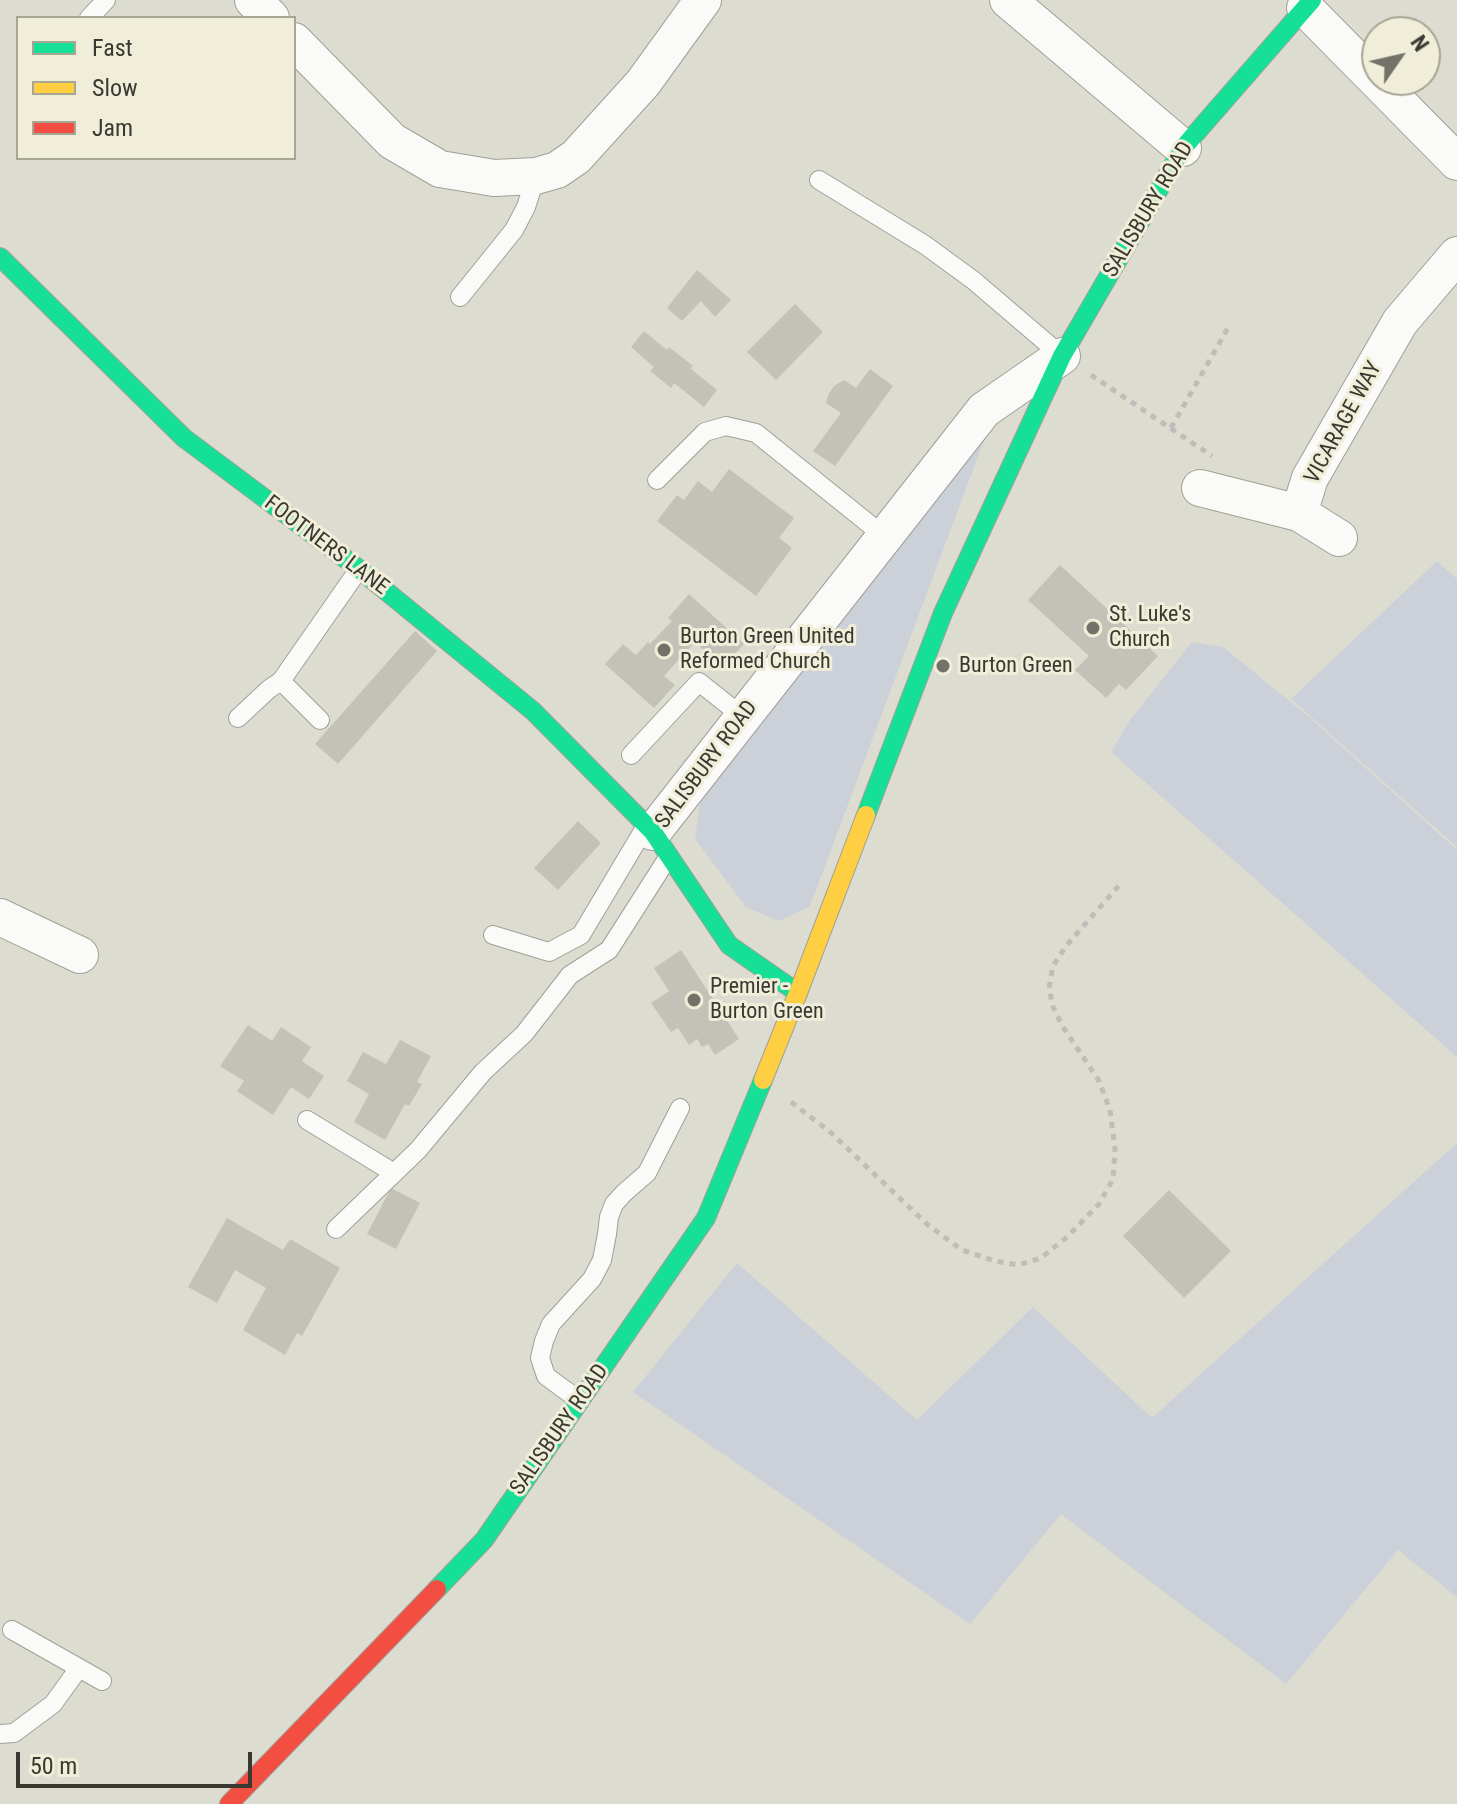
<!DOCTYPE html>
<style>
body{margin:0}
#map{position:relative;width:1457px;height:1804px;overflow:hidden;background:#dddcd1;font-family:"Roboto Condensed",sans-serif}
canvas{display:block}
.legend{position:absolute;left:16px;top:16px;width:280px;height:144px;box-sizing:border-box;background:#f0eed8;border:2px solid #a7a695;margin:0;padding:10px 14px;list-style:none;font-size:24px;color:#3a3931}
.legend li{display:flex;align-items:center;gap:16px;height:40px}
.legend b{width:40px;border:2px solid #a7a695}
.north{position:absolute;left:1361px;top:16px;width:80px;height:80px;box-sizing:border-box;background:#f0eed8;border:2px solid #a7a695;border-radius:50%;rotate:56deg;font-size:22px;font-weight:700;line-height:32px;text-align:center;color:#3a3931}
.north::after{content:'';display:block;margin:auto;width:28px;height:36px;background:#737269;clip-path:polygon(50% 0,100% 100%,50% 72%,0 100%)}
.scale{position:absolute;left:16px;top:1752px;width:236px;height:36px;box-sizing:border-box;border:4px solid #3a3931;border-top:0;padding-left:10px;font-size:24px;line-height:28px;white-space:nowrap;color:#3a3931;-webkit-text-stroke:6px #f0eed8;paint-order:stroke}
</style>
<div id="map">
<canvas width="1457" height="1804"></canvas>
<ul class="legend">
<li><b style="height:10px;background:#16e098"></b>Fast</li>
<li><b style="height:10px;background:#ffcf43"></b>Slow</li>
<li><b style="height:10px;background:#f24e42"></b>Jam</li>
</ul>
<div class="north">N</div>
<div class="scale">50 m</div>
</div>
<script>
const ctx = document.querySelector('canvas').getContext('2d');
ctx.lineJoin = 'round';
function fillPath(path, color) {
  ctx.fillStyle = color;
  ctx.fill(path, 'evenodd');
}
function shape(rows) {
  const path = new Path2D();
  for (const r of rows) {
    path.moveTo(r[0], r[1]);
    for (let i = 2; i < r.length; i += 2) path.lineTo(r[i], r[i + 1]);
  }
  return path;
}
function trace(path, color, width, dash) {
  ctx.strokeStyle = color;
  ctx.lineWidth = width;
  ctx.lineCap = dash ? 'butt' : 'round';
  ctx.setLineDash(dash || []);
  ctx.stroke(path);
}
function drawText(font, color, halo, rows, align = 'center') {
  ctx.font = font + ' "Roboto Condensed",sans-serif';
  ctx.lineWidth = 6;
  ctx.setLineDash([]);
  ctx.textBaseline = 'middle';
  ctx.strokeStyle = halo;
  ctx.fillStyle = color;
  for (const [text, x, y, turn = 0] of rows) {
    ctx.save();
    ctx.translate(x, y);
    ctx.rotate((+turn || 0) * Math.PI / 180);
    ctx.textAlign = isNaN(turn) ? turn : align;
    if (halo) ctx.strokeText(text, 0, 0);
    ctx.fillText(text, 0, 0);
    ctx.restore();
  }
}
const green = shape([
 [992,419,810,906,779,921,746,907,695,839,700,802],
 [1437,561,1457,579,1457,847,1291,699],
 [1192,642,1223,647,1309,717,1457,850,1457,1057,1111,752,1130,720],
 [1457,1143,1457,1597,1398,1550,1286,1684,1061,1514,970,1624,633,1392,737,1263,917,1420,1033,1307,1152,1418]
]);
const building = shape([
 [697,270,731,300,715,317,701,301,682,321,667,308],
 [795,304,823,332,776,380,747,352],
 [644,331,667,350,669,347,693,366,690,368,717,390,704,407,674,383,671,388,650,371,654,367,631,347],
 [870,369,893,386,835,466,813,451,841,413,826,403,828,395,834,386,844,380,856,388],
 [729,469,794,518,779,538,792,548,756,596,657,521,677,495,684,500,698,481,712,492],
 [1060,565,1158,656,1126,690,1119,684,1106,698,1075,670,1089,656,1028,600],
 [689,594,744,644,723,667,695,642,664,676,675,685,654,708,605,664,623,644,636,655,648,642,650,644,672,621,668,618],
 [415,631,437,651,338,764,315,744],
 [578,821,601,843,558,890,534,868],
 [681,950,739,1039,715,1055,708,1044,702,1047,697,1039,689,1045,678,1028,671,1032,651,1003,669,991,654,968],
 [248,1025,272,1041,281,1027,311,1047,302,1061,324,1076,309,1099,291,1087,273,1115,237,1091,244,1081,220,1066],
 [400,1040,431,1056,417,1082,422,1084,409,1106,405,1104,385,1140,354,1122,369,1094,347,1081,363,1052,386,1064],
 [391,1188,420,1203,396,1249,367,1234],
 [1169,1190,1231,1251,1184,1298,1123,1236],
 [227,1218,283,1250,290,1239,340,1268,302,1336,297,1333,285,1355,243,1330,266,1288,235,1270,217,1303,188,1287]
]);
const path = shape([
 [1091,375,1212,456],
 [1171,428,1228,328],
 [791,1102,829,1131,928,1225,962,1250,995,1261,1018,1265,1041,1258,1067,1237,1099,1204,1113,1179,1115,1149,1110,1110,1099,1081,1063,1027,1053,1007,1049,988,1053,966,1066,946,1122,882]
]);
const lane = shape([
 [89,18,106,0],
 [819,180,925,245,973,280,1062,356],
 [460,297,514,230,526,207,536,176],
 [657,480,705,432,726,426,756,433,884,536],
 [281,681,320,720],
 [238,718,269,689,281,681,359,569],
 [631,755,699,682,743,717],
 [493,935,549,952,581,935,646,826],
 [307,1120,394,1173],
 [336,1229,418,1150,483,1072,524,1034,570,975,609,950,669,856],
 [580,1401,546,1376,540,1358,544,1341,551,1324,592,1279,602,1260,607,1234,609,1217,614,1204,624,1193,647,1173,680,1108],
 [12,1630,102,1681],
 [0,1734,14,1733,53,1704,79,1668]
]);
const street = shape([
 [253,0,271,18],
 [1008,0,1183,148],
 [1305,8,1457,162],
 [294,41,392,141,440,169,494,178,536,176,557,170,576,157,643,83,703,0],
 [1200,488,1299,513,1310,478,1400,322,1457,255],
 [1299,513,1339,538],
 [653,832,984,410,1062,356],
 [0,917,80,955]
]);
const fast = shape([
 [0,257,184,438,359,569,533,711,653,832,729,945,798,993],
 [866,815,943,613,1062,356,1183,148,1312,0],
 [437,1589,484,1540,706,1218,763,1080]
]);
const slow = shape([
 [763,1080,798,993,866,815]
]);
const jam = shape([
 [229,1804,437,1589]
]);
const markers = [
 [1093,628,8,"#737269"],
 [664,650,8,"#737269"],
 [943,666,8,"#737269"],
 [694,1000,8,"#737269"]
];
const streetNames = [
 ["SALISBURY ROAD",1149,210,-59],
 ["VICARAGE WAY",1344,423,-61],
 ["FOOTNERS LANE",326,546,37],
 ["SALISBURY ROAD",707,765,-53],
 ["SALISBURY ROAD",560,1430,-55]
];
const poiNames = [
 ["St. Luke's",1109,615],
 ["Church",1109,640],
 ["Burton Green United",680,637],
 ["Reformed Church",680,662],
 ["Burton Green",959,666],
 ["Premier -",710,987],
 ["Burton Green",710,1012]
];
fillPath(green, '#ccd0d9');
fillPath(building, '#c3c2b9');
trace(lane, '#a1a098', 20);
trace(street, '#a1a098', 38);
trace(fast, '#a1a098', 20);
trace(slow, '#a1a098', 20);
trace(jam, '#a1a098', 20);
trace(path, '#bebdb9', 5, [6, 6]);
trace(lane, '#fafaf8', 18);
trace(street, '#fafaf8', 36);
trace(fast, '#16e098', 18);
trace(slow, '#ffcf43', 18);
trace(jam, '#f24e42', 18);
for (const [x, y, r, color] of markers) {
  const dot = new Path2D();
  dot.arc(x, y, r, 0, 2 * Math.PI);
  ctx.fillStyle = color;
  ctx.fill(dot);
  trace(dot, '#f0eed8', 3);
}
drawText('22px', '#3a3931', '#f0eed8', streetNames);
drawText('22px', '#3a3931', '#f0eed8', poiNames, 'left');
</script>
